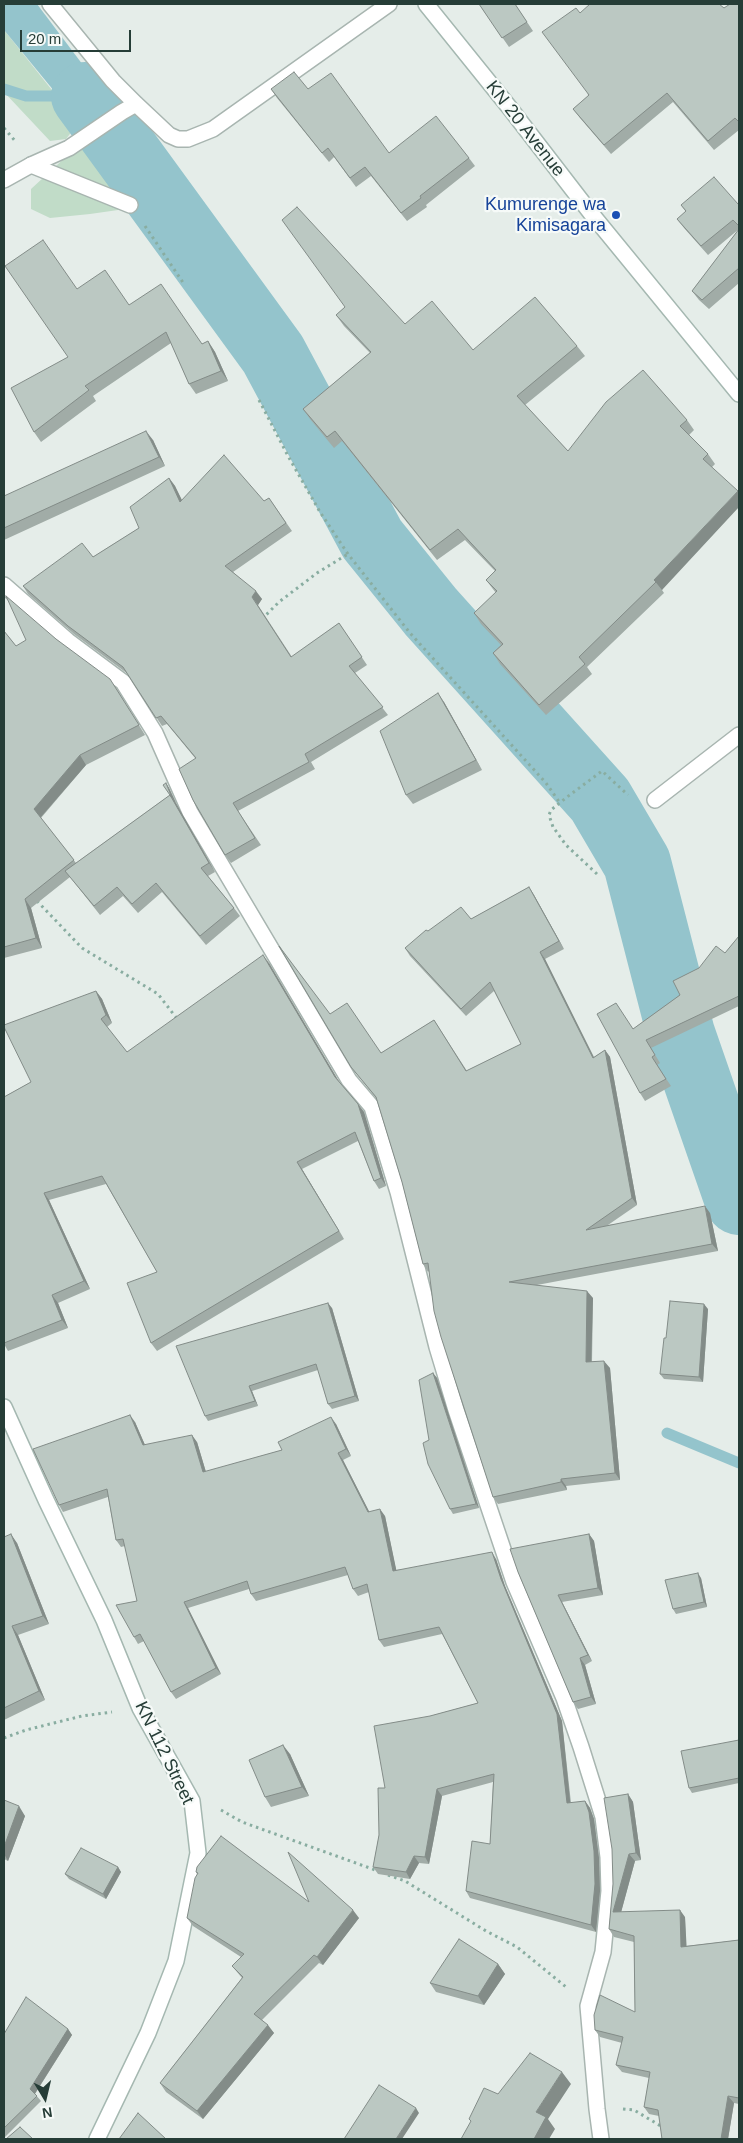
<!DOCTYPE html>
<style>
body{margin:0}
#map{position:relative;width:743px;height:2143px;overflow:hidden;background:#e5ede9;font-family:Helvetica,sans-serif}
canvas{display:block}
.frame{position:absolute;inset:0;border:5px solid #263d37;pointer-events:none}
.north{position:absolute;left:20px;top:2073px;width:50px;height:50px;-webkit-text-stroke:4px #f6faf8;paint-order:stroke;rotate:171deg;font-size:14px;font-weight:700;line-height:20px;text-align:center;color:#263d37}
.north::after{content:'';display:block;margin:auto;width:18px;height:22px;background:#263d37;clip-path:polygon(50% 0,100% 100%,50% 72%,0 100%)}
.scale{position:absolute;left:20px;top:30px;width:111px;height:22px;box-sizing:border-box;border:2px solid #263d37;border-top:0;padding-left:6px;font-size:15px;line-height:18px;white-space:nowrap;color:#263d37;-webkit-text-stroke:4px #f6faf8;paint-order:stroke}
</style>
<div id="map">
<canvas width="743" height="2143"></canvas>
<div class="frame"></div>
<div class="north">N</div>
<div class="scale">20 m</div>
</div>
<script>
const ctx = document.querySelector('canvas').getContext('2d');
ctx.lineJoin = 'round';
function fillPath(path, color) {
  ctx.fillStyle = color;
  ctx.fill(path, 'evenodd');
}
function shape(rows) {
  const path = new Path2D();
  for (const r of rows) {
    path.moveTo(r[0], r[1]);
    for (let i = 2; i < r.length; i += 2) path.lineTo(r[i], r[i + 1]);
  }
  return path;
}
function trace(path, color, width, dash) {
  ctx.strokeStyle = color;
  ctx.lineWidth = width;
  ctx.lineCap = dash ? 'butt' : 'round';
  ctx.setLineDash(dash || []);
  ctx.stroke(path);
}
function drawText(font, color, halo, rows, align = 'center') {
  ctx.font = font + ' Helvetica,sans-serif';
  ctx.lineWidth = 4.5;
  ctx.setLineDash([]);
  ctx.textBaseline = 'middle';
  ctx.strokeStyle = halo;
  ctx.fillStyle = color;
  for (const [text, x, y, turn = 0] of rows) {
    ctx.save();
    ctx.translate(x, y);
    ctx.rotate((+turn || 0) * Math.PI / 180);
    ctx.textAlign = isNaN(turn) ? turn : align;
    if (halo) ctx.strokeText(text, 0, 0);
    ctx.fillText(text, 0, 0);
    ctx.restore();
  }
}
const green = shape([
 [4,30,75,119,76,126,66,139,50,141,4,92],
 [93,144,111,158,130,179,133,197,118,210,90,214,50,218,31,209,31,189,69,154]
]);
const water = shape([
 [4,4,37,4,98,85,85,96,59,97,4,30]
]);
const stream = shape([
 [4,89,26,96,85,96],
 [667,1433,739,1463]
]);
const river = shape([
 [85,96,273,354,372,539,431,612,600,800,637,863,681,1034,739,1201]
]);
const path = shape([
 [4,128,16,142],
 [145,226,184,284],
 [259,400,288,456,320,512,348,554,410,633,546,783,560,803],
 [262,619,279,602,317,573,348,554],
 [597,874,566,845,553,827,549,815,551,810,567,797,602,771,628,795],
 [37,901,82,948,158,994,178,1020],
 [4,1738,26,1730,82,1716,112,1712],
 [221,1810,242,1822,378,1871],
 [388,1875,405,1881,486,1931,517,1947,566,1987],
 [623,2109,634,2110,664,2128]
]);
const lane = shape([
 [31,165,130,205]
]);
const street = shape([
 [50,4,113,81,136,104,169,135,178,139,188,139,213,129,389,4],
 [4,180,31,165,69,148,122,112,136,104],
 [4,585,68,641,123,682,155,733,190,812,349,1080,372,1107,398,1192,437,1347,456,1410,514,1582,564,1698,581,1747,603,1817,608,1857,609,1891,603,1952,588,2006,597,2109,601,2139],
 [655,800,739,735]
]);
const secondary = shape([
 [426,4,509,107,590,212,739,394],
 [4,1407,46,1500,104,1620,140,1708,192,1801,198,1853,176,1961,148,2033,97,2139]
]);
const wall = shape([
 [479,4,515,4,533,31,509,47],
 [739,4,739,130,714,150,673,102,611,154,580,118,573,109,588,96,580,13,724,8],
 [271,89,308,89,389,153,469,158,475,166,426,205,427,207,407,221,371,176,356,187,334,157,329,162,277,98],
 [739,203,739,229,708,255,684,228,677,219,686,212,681,205,738,204],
 [739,229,739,283,709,309,699,300,692,291],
 [77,289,129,305,202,344,208,341,215,352,228,381,196,394,189,384,171,343,93,396,96,401,41,442,34,432,68,357],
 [345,307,405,324,473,350,577,346,585,356,525,405,568,451,687,420,694,430,689,435,708,454,715,464,712,467,662,590,664,593,587,667,592,674,546,715,500,664,493,653,501,645,481,624,474,613,496,593,486,580,495,571,465,540,437,560,342,441,334,448,310,419,303,409,370,353,344,326,336,315],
 [153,440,165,466,4,540,4,496],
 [169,478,175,486,182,500,264,501,269,498,292,531,233,572,262,599,258,605,292,657,339,623,367,665,355,673,388,715,311,762,315,769,238,811,261,845,231,863,225,855,195,758,167,724,162,726,128,674,74,634,28,594,23,586,93,557,139,528],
 [4,631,16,646,56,639,116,688,145,735,86,765,41,818,76,863,170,795,166,783,169,788,176,803,174,801,215,872,208,876,234,908,240,916,206,945,162,892,138,913,123,896,100,915,70,877,31,908,42,948,4,958],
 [444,702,482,770,413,804,406,795],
 [529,887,534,895,564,949,545,959,594,1057,605,1050,610,1057,637,1205,608,1225,710,1213,718,1251,537,1285,593,1298,592,1362,610,1368,620,1480,566,1486,567,1490,498,1504,493,1497,429,1271,428,1272,423,1264,402,1182,376,1098,351,1067,330,1014,381,1053,434,1020,467,1071,521,1044,494,991,466,1016,410,956,405,948,428,931,471,919],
 [739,936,739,1006,651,1048,660,1063,657,1065,671,1086,645,1101,640,1093,633,1029,680,995,699,968,725,953],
 [269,963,338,1080,364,1112,386,1186,379,1189,374,1181,358,1141,302,1169,344,1239,157,1351,151,1343,157,1272,106,1184,49,1200,90,1289,58,1303,68,1328,8,1351,4,1344,4,1097,31,1082,96,991,102,999,112,1023,107,1027,127,1052],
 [332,1308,359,1401,332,1409,328,1404,318,1370,252,1391,258,1406,208,1421,205,1416],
 [708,1309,703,1382,664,1379,660,1374,666,1338],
 [433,1373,437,1378,479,1508,453,1514,450,1509,429,1440],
 [135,1422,145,1445,197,1442,206,1472,282,1450,336,1424,351,1456,343,1460,369,1512,385,1516,396,1570,496,1559,505,1586,562,1721,571,1803,585,1801,590,1808,594,1819,599,1858,600,1891,596,1932,470,1898,466,1891,490,1844,493,1782,442,1796,429,1864,419,1863,410,1879,378,1874,373,1867,379,1835,385,1788,430,1716,478,1703,442,1634,384,1647,379,1640,369,1592,358,1596,353,1589,348,1575,256,1601,251,1594,249,1589,188,1608,221,1674,176,1699,171,1692,144,1641,138,1644,134,1637,137,1601,125,1546,121,1547,116,1540,108,1497,63,1512,59,1505],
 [589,1534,594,1541,603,1595,562,1602,592,1661,585,1665,596,1704,578,1709,573,1702,518,1572],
 [4,1537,17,1543,49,1624,18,1635,45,1700,4,1720],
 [701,1578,707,1607,676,1614,673,1609],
 [739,1740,739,1783,692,1793,689,1788],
 [290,1754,309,1796,271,1807,265,1797],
 [628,1794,633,1802,641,1860,635,1861,621,1912,685,1917,686,1946,739,1940,739,2104,734,2103,728,2139,662,2139,659,2116,649,2114,644,2107,649,2078,622,2072,616,2065,622,2043,600,2037,595,2030,635,2012,634,1942,614,1937,609,1929,613,1884],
 [4,1800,25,1816,8,1861,4,1859],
 [118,1867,121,1872,106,1899,69,1879,65,1874],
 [196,1872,309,1902,359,1918,323,1965,319,1963,262,2020,274,2033,203,2119,166,2092,160,2083,242,1978,232,1966,241,1957,193,1926,187,1918,197,1874],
 [498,1964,505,1974,484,2005,436,1992,430,1983],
 [68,2029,72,2035,35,2094,41,2101,4,2138,4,2034]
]);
const shadedWall = shape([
 [208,341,215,352,228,381,221,371],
 [146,431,153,440,165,466,159,457],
 [169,478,175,486,186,509,180,502],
 [738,491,739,493,739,507,662,590,654,580],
 [256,591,262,599,258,605,252,597],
 [438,693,444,702,482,770,476,760],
 [80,755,86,765,40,818,34,809],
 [166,783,169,788,176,803,172,798],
 [170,795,176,803,215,872,209,863],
 [529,887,534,895,564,949,559,941],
 [25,899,31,908,42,948,36,938],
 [540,952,545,959,598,1066,593,1058],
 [263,955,269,963,341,1085,335,1077],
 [96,991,102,999,112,1023,106,1015],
 [605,1050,610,1057,637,1205,632,1198],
 [358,1104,364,1112,386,1186,381,1178],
 [297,1162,302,1169,344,1239,339,1231],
 [44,1193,49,1200,90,1289,84,1281],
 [705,1206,710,1213,718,1251,712,1244],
 [587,1291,593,1298,591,1370,586,1362],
 [52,1295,58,1303,68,1328,62,1320],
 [328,1303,332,1308,359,1401,355,1396],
 [704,1304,708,1309,703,1382,699,1377],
 [604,1361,610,1368,620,1480,615,1473],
 [433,1373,437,1378,479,1508,476,1504],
 [249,1386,252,1391,258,1406,255,1401],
 [130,1415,135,1422,148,1452,143,1445],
 [331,1417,336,1424,351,1456,346,1449],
 [192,1435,197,1442,208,1479,203,1472],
 [338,1453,343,1460,373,1519,368,1512],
 [561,1479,566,1486,567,1490,561,1482],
 [380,1509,385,1516,398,1578,393,1571],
 [11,1534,17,1543,49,1624,43,1616],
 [589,1534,594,1541,603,1595,598,1588],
 [492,1552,496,1559,505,1586,562,1721,571,1810,567,1803,501,1579],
 [698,1573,701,1578,707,1607,704,1602],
 [558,1595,562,1602,592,1661,588,1655],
 [184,1602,188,1608,221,1674,216,1668],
 [12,1626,18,1635,45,1700,39,1691],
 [580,1658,585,1665,596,1704,591,1697],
 [283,1745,290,1754,309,1796,302,1787],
 [437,1789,442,1796,429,1864,425,1857],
 [628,1794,633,1802,641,1860,636,1853],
 [585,1801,590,1808,594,1819,599,1858,600,1891,596,1932,591,1925],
 [19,1806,25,1816,8,1861,4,1854,4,1847],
 [629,1854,635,1861,619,1920,613,1912],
 [414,1856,419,1863,410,1879,406,1872],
 [118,1867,121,1872,106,1899,103,1894],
 [353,1910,359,1918,323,1965,317,1957],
 [680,1910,685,1917,687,1954,681,1947],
 [498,1964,505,1974,484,2005,478,1996],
 [268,2025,274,2033,203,2119,197,2111],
 [68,2029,72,2035,34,2095,30,2089],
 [562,2072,571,2084,548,2119,555,2129,549,2139,534,2139,536,2112],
 [728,2096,734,2103,728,2139,721,2139],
 [416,2108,419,2113,402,2139,396,2139]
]);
const building = shape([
 [479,4,515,4,527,22,502,38,479,4],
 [590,4,719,4,724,8,730,4,739,4,739,122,735,118,708,141,667,93,604,145,573,109,589,95,542,32,576,8,580,13,590,4],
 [294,72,308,89,331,73,389,153,436,116,469,158,420,196,421,198,401,213,365,167,350,178,328,148,322,153,271,89,294,72],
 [714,177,738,204,739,203,739,226,733,220,701,246,677,219,686,211,681,205,714,177],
 [297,207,405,324,432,301,473,350,535,297,577,346,517,396,568,451,606,402,643,370,687,420,680,426,708,454,703,459,738,491,654,580,656,582,579,657,585,664,539,705,493,653,503,644,474,613,497,591,486,580,496,570,458,529,430,550,335,431,327,437,303,409,371,352,336,315,345,307,282,220,297,207],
 [739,229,739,268,702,300,692,291,739,229],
 [43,240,77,289,105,270,129,305,161,284,202,344,208,341,221,371,189,384,166,332,85,386,89,390,34,432,11,388,68,357,5,266,43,240],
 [146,431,159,457,4,528,4,496,146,431],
 [224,455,264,501,269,498,286,523,225,566,256,591,252,597,291,657,339,623,362,657,349,666,383,707,305,754,309,762,233,803,255,838,225,855,193,800,179,769,196,758,161,716,156,718,123,667,68,626,23,586,82,543,93,557,139,528,130,507,169,478,180,502,224,455],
 [6,596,56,639,110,679,139,725,80,755,34,809,74,860,25,899,36,938,4,947,4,631,16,646,26,640,6,596],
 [438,693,476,760,406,795,380,731,438,693],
 [166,783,172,798,163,785,166,783],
 [170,795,209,863,201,868,234,908,200,936,156,883,132,904,117,887,94,906,65,871,170,795],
 [529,887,559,941,540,952,593,1058,605,1050,632,1198,586,1230,705,1206,712,1244,509,1282,587,1291,586,1362,604,1361,615,1473,561,1479,561,1482,493,1497,441,1337,434,1311,428,1263,423,1264,402,1182,376,1097,351,1067,279,946,330,1014,347,1003,381,1053,434,1020,466,1071,521,1044,490,982,461,1009,405,948,426,930,428,931,461,907,471,919,529,887],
 [739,936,739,996,646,1040,655,1055,652,1057,666,1079,640,1093,597,1014,616,1003,633,1029,680,995,673,981,699,968,716,946,725,953,739,936],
 [263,955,335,1077,358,1104,381,1178,374,1181,355,1132,297,1162,339,1231,151,1343,127,1283,157,1272,102,1176,44,1193,84,1281,52,1295,62,1320,4,1343,4,1097,31,1082,4,1027,4,1025,96,991,106,1015,101,1019,127,1052,263,955],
 [670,1301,704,1304,699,1377,660,1374,664,1338,666,1338,670,1301],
 [328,1303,355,1396,328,1404,316,1364,249,1386,255,1401,205,1416,176,1346,328,1303],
 [433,1373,476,1504,450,1509,428,1464,423,1443,429,1440,419,1380,433,1373],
 [130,1415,143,1445,192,1435,203,1472,282,1450,278,1442,331,1417,346,1449,338,1453,368,1512,380,1509,393,1571,492,1552,501,1579,557,1714,567,1803,585,1801,589,1812,594,1851,595,1884,591,1925,466,1891,472,1841,490,1844,494,1774,437,1789,425,1857,414,1856,406,1872,373,1867,379,1835,378,1788,385,1788,374,1726,430,1716,478,1703,439,1627,379,1640,367,1584,353,1589,345,1567,251,1594,247,1581,184,1602,216,1668,171,1692,140,1634,134,1637,116,1605,137,1601,123,1539,116,1540,107,1489,59,1505,33,1449,130,1415],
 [11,1534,43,1616,12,1626,39,1691,4,1708,4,1537,11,1534],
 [589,1534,598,1588,558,1595,588,1655,580,1658,591,1697,573,1702,518,1572,510,1549,589,1534],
 [698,1573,704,1602,673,1609,665,1580,698,1573],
 [739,1740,739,1778,689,1788,681,1751,739,1740],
 [283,1745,302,1787,265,1797,249,1760,283,1745],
 [628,1794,636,1853,629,1854,613,1912,680,1910,681,1947,739,1940,739,2098,728,2096,721,2139,662,2139,658,2110,644,2107,650,2072,616,2065,623,2037,595,2030,594,2015,600,1995,635,2012,634,1936,609,1929,613,1884,612,1849,604,1798,628,1794],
 [4,1800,19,1806,4,1847,4,1800],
 [221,1836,309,1902,288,1852,353,1910,317,1957,314,1955,254,2014,268,2025,197,2111,160,2083,243,1977,232,1966,244,1954,187,1918,195,1878,198,1873,196,1872,197,1867,221,1836],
 [81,1848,118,1867,103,1894,65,1874,81,1848],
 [459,1939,498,1964,478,1996,430,1983,459,1939],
 [26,1997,68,2029,30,2089,37,2096,4,2128,4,2034,26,1997],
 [530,2053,562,2072,536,2112,546,2117,534,2139,461,2139,471,2121,469,2119,484,2088,498,2094,530,2053],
 [379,2085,416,2108,396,2139,344,2139,379,2085],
 [138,2113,166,2139,119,2139,138,2113],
 [20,2127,33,2139,6,2139,20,2127]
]);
const markers = [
 [616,215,5,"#1a4fb4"]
];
const streetNames = [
 ["KN 20 Avenue",525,129,52],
 ["KN 112 Street",164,1753,64]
];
const transitNames = [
 ["Kumurenge wa",606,205],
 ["Kimisagara",606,226]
];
fillPath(green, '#c1dcc8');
fillPath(water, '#94c4cc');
trace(stream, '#94c4cc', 11);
trace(river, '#94c4cc', 68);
trace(lane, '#a8b5b0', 18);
trace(street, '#a8b5b0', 18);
trace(secondary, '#a5b8b1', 18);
trace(path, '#89ada1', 3, [2.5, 4]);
trace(lane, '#fff', 15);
trace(street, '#fff', 15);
trace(secondary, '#fff', 15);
fillPath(wall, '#a1aca7');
fillPath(shadedWall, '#838c88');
fillPath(building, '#bbc8c2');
trace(building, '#838c88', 1);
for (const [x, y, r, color] of markers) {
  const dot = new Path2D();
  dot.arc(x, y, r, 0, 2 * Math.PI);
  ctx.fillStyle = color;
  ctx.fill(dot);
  trace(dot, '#f6faf8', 2);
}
drawText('18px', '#263d37', '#f6faf8', streetNames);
drawText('18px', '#164399', '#f6faf8', transitNames, 'right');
</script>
